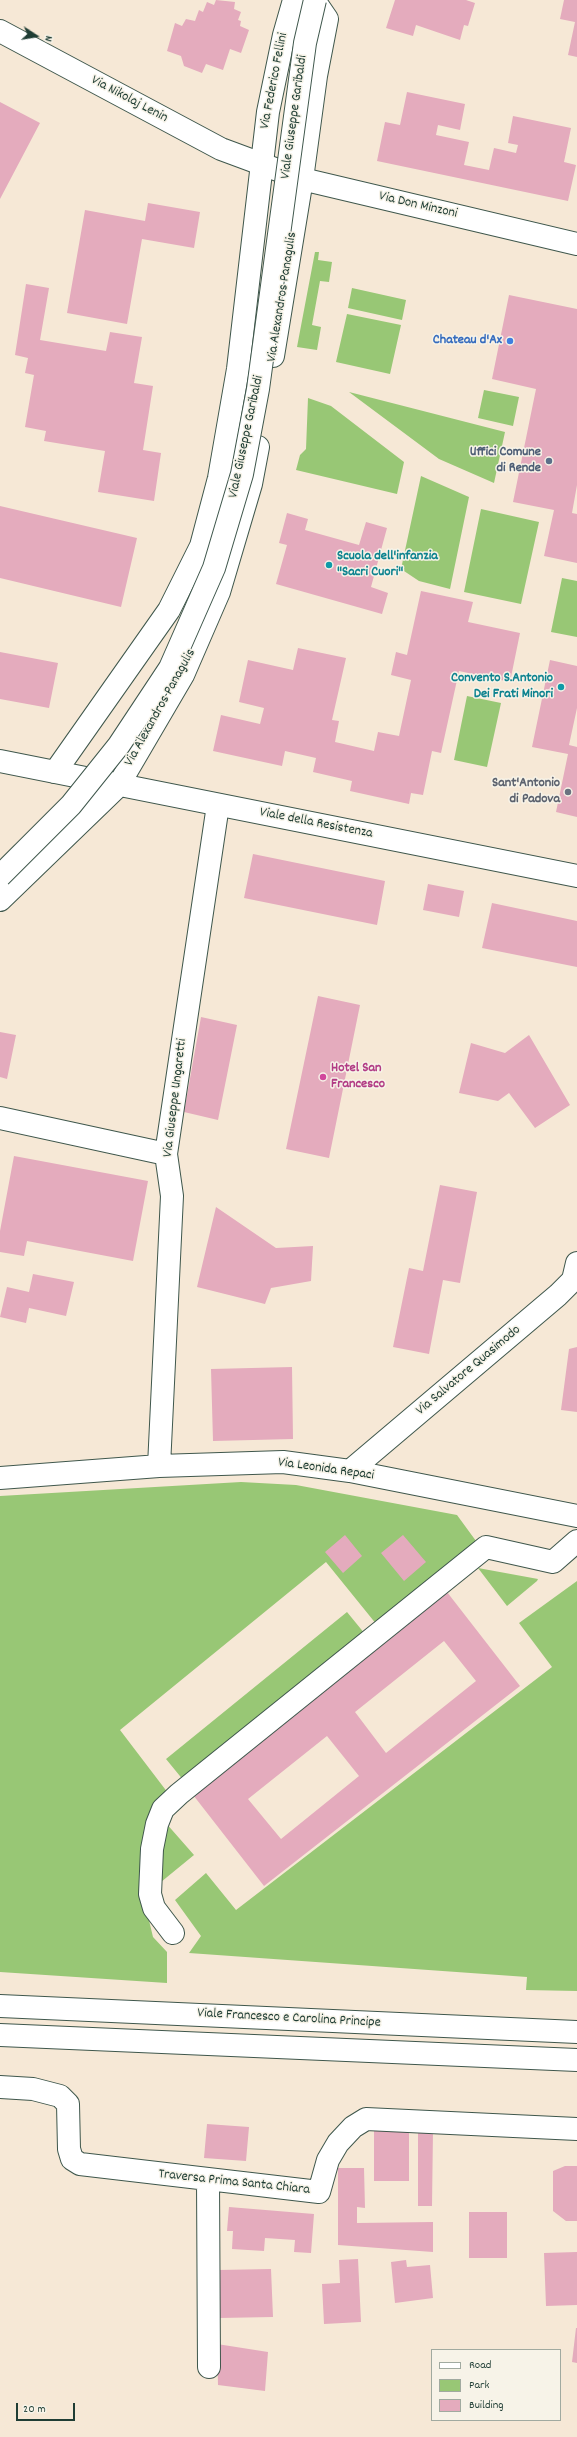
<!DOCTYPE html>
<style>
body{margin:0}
#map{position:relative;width:577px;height:2437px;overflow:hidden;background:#f6e8d6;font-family:Dekko,sans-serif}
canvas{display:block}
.legend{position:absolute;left:431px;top:2349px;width:130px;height:72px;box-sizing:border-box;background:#f7f3e8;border:1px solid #a1aaa0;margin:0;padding:5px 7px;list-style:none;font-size:12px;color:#1f3d34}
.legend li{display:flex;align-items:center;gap:8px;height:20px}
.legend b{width:20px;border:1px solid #a1aaa0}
.north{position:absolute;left:16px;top:16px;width:40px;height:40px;-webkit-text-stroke:3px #f7f3e8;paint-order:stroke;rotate:102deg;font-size:11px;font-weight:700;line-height:16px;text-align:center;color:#1f3d34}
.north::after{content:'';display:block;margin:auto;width:14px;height:18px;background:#1f3d34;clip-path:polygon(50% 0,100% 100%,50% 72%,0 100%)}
.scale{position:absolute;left:16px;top:2403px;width:59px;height:18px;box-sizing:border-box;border:2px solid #1f3d34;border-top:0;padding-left:5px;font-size:12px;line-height:14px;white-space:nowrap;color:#1f3d34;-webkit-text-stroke:3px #f7f3e8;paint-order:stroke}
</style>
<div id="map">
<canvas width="577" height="2437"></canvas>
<ul class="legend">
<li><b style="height:5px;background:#fff"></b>Road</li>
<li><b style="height:11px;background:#98c775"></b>Park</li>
<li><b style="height:11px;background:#e4abbd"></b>Building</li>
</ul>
<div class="north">N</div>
<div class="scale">20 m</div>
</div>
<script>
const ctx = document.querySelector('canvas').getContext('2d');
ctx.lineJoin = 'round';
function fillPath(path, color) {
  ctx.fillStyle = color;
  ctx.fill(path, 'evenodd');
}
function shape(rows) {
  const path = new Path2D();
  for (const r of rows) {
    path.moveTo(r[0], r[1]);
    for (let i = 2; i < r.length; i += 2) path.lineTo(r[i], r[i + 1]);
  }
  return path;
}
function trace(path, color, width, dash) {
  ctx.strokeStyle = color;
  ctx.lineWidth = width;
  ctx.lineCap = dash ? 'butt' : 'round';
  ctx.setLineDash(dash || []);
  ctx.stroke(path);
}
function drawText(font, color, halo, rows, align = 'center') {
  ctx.font = font + ' Dekko,sans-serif';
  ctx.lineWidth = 3;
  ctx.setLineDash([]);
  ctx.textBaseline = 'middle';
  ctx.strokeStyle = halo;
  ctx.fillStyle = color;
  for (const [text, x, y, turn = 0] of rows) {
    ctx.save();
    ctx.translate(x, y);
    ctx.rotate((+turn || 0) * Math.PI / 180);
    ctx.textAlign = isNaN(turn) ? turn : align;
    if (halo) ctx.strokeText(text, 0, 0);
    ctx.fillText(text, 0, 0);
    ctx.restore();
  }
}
const green = shape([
 [315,252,319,252,318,260,332,262,329,282,320,281,312,325,321,327,317,350,297,347],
 [352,288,406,300,402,320,348,308],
 [347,314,401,325,390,374,336,362],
 [484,390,519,397,513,426,478,418],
 [349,392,505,432,494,483,439,459],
 [308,398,331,406,404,462,397,494,296,470,300,455,306,449],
 [421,476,469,497,450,589,419,581,401,569],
 [481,509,539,522,521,604,464,592],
 [562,578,577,581,577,637,551,632],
 [467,696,501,703,487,767,454,760],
 [241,1482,296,1485,457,1515,476,1541,377,1625,326,1562,120,1730,168,1793,140,1883,153,1937,167,1952,167,1983,0,1972,0,1496],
 [478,1568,538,1579,537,1581,507,1606],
 [577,1581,577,1991,526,1990,527,1977,189,1953,201,1936,175,1900,206,1873,236,1910,552,1667,519,1623],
 [347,1612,365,1634,184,1781,166,1759],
 [165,1822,194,1855,161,1882,159,1879]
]);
const building = shape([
 [216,0,235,2,234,9,241,12,238,20,241,21,240,26,249,30,241,53,230,49,223,70,206,64,202,73,184,66,181,56,167,51,175,23,182,26,186,19,195,21,199,10,203,12,207,2,214,5],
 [395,0,466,0,475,3,468,26,464,25,460,40,416,25,413,36,386,28],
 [564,0,577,0,577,57,568,55,575,22,560,19],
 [407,92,465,104,460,130,438,125,436,135,469,142,464,165,489,170,494,148,516,153,518,145,508,143,513,116,571,128,564,162,576,165,568,201,377,161,385,122,400,125],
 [0,102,40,123,0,199],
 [148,203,200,212,194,248,142,239,127,324,67,313,85,210,145,221],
 [26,284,49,288,40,340,106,351,110,332,142,337,134,383,153,386,143,450,161,453,154,501,98,492,105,451,44,441,46,431,25,427,34,375,25,373,28,358,15,355],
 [509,295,577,309,577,485,572,513,577,514,577,563,544,556,554,510,513,502,536,389,492,379],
 [0,506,137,538,121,607,0,578],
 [287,513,308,519,305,530,359,545,366,522,387,528,371,587,388,593,382,614,276,584,287,545,279,543],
 [421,591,473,602,468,622,520,633,510,682,459,671,441,753,432,751,423,795,411,793,409,804,350,791,352,781,313,772,316,758,285,751,282,766,213,751,221,715,260,724,264,708,239,702,248,660,293,670,298,648,346,658,332,720,339,721,335,742,374,751,378,732,399,736,411,680,391,675,396,652,407,655],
 [0,652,58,663,49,708,0,699],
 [550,660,577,666,577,708,569,745,577,747,577,817,556,812,568,754,532,747],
 [253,854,385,881,377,925,244,898],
 [428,884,464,891,459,917,423,910],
 [492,903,577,921,577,967,482,948],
 [318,996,360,1005,329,1158,286,1149],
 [201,1017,237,1025,218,1120,184,1112],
 [0,1032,16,1035,7,1079,0,1077],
 [529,1035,570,1105,535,1128,509,1093,498,1101,459,1093,471,1043,505,1053],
 [14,1156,148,1181,133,1261,27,1241,24,1256,0,1252,0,1231],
 [440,1185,477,1192,460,1283,443,1280,429,1354,393,1347,409,1268,423,1271],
 [216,1207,276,1248,313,1246,311,1281,271,1288,265,1304,197,1287],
 [33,1274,74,1282,66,1316,29,1308,26,1323,0,1317,7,1287,29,1292],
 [577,1347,577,1412,561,1410,569,1349],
 [292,1367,293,1439,213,1441,211,1369],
 [345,1535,362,1556,343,1573,325,1552],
 [403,1535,426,1562,404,1581,381,1553],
 [447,1592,520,1686,264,1886,190,1791],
 [444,1641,476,1681,386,1753,355,1712],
 [327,1736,359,1776,281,1839,248,1799],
 [207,2124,249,2127,246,2161,204,2158],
 [374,2128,409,2128,409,2181,374,2181],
 [418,2130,433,2130,432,2206,418,2206],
 [565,2166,577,2166,577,2221,566,2221,553,2211,553,2171],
 [338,2168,364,2168,365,2208,357,2207,357,2223,433,2222,433,2252,338,2245],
 [229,2207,314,2214,311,2253,294,2252,295,2240,265,2238,264,2251,232,2249,233,2231,227,2231],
 [469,2212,507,2212,507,2258,469,2258],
 [577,2252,577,2305,546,2306,544,2253],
 [358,2259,361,2322,324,2324,322,2284,340,2283,339,2260],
 [406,2260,407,2267,430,2265,433,2298,395,2303,391,2262],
 [271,2269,273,2317,219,2318,218,2270],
 [576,2328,577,2328,577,2363,572,2362],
 [217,2344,268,2352,265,2391,218,2385]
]);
const minor = shape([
 [273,356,302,179,316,76,327,19,314,0],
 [55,772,169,610,201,546,219,478,238,369,268,112,284,35,294,0],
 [118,786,183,675,219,592,251,484,258,447],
 [0,1118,166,1154],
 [159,1466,172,1196,166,1154,218,805],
 [350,1471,558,1295,573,1280,577,1263],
 [0,1478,159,1466,283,1462,350,1471,577,1516],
 [173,1933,154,1908,150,1894,152,1849,157,1824,163,1809,179,1794,486,1547,553,1562,577,1541],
 [0,2006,577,2032],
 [0,2035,577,2060],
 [0,2087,33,2089,60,2096,68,2104,69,2149,72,2159,80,2164,319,2192,328,2160,338,2143,353,2127,366,2119,577,2129],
 [208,2180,209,2367]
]);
const major = shape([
 [0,31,221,149,302,179,577,244],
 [0,761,577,876],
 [0,900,118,786]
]);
const majorBridge = shape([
 [0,876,71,805,119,745,170,668,214,568,242,474,258,389,305,43,315,0]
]);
const markers = [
 [510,341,4,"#3f7fe0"],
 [549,461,4,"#5c6f8a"],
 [329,565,4,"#0f9aa8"],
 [561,687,4,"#0f9aa8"],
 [568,792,4,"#6b7280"],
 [323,1077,4,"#d1479c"]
];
const streetNames = [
 ["Via Federico Fellini",275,81,-79],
 ["Via Nikolaj Lenin",129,100,28],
 ["Viale Giuseppe Garibaldi",295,117,-82],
 ["Via Don Minzoni",418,206,13],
 ["Via Alexandros Panagulis",283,297,-81],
 ["Viale Giuseppe Garibaldi",247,437,-78],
 ["Via Alexandros Panagulis",161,708,-61],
 ["Viale della Resistenza",316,824,11],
 ["Via Giuseppe Ungaretti",176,1098,-83],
 ["Via Salvatore Quasimodo",469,1371,-40],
 ["Via Leonida Repaci",326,1470,8],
 ["Viale Francesco e Carolina Principe",289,2019,3],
 ["Traversa Prima Santa Chiara",234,2183,6]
];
const shopNames = [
 ["Chateau d'Ax",502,341]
];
const serviceNames = [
 ["Uffici Comune",541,453],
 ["di Rende",541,469]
];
const cultureNames = [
 ["Scuola dell'infanzia",337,557],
 ["\"Sacri Cuori\"",337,573],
 ["Convento S.Antonio",553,679,"right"],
 ["Dei Frati Minori",553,695,"right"]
];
const worshipNames = [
 ["Sant'Antonio",560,784],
 ["di Padova",560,800]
];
const hotelNames = [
 ["Hotel San",331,1069],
 ["Francesco",331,1085]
];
fillPath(green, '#98c775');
fillPath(building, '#e4abbd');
trace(minor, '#3f574c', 24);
trace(major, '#3f574c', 24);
trace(minor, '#fff', 22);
trace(major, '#fff', 22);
trace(majorBridge, '#3f574c', 24, []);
trace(majorBridge, '#fff', 22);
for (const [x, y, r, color] of markers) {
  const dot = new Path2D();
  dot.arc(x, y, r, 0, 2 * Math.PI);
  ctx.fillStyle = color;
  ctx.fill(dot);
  trace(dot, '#f7f3e8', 1.5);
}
drawText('14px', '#1f3d34', '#f7f3e8', streetNames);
drawText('bold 14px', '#366cbe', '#f7f3e8', shopNames, 'right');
drawText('bold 14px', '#4e5e75', '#f7f3e8', serviceNames, 'right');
drawText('bold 14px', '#0d838f', '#f7f3e8', cultureNames, 'left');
drawText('bold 14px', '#5b616d', '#f7f3e8', worshipNames, 'right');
drawText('bold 14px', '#b23c85', '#f7f3e8', hotelNames, 'left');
</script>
